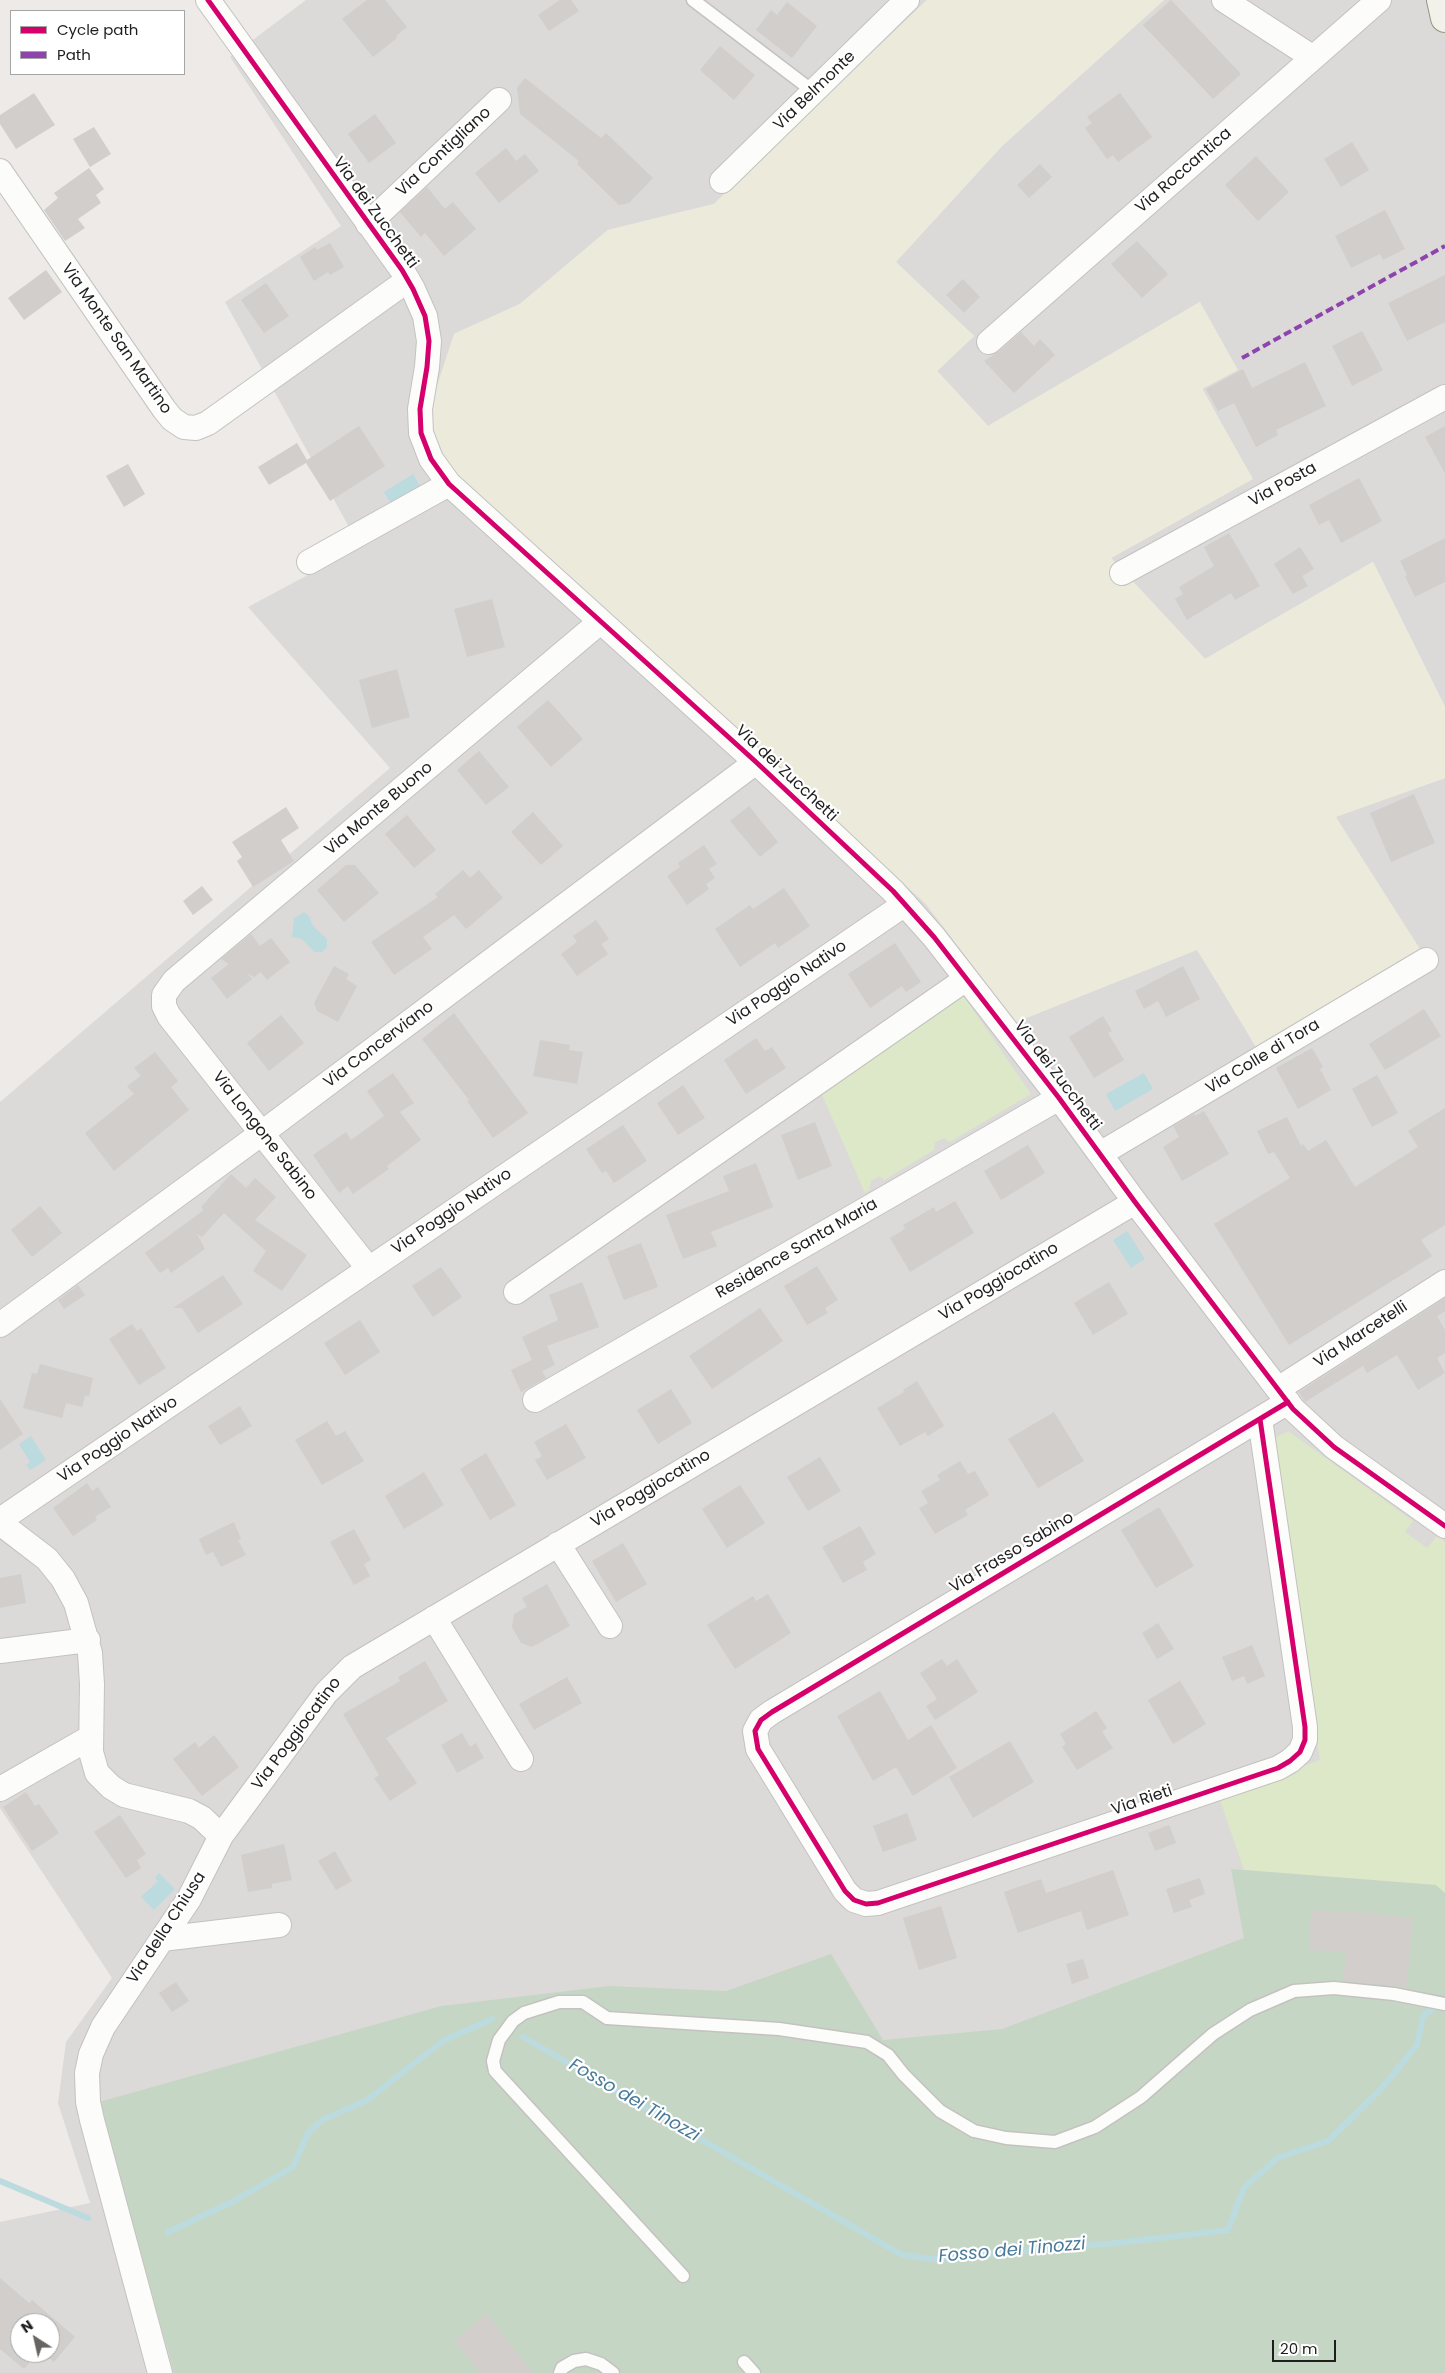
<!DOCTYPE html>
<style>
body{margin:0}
#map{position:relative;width:1445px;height:2373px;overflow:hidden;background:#edeae7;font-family:Poppins,sans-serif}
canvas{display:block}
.legend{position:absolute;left:10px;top:10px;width:175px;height:65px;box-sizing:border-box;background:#fff;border:1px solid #a5a5a5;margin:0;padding:6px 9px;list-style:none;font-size:15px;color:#1e1e1e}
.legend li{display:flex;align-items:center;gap:10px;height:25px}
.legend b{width:25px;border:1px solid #a5a5a5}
.north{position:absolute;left:10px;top:2313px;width:50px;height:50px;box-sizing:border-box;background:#fff;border:1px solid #a5a5a5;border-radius:50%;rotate:325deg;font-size:14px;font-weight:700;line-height:20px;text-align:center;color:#1e1e1e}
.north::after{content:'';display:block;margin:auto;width:18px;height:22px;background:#666564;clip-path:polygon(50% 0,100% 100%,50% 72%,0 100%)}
.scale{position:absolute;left:1272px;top:2340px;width:64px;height:22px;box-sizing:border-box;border:2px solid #1e1e1e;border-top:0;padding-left:6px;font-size:15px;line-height:18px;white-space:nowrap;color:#1e1e1e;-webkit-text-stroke:4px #fff;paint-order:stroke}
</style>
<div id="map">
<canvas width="1445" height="2373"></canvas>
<ul class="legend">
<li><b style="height:6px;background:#d6006c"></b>Cycle path</li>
<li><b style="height:6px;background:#8e44ad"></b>Path</li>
</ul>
<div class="north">N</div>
<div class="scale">20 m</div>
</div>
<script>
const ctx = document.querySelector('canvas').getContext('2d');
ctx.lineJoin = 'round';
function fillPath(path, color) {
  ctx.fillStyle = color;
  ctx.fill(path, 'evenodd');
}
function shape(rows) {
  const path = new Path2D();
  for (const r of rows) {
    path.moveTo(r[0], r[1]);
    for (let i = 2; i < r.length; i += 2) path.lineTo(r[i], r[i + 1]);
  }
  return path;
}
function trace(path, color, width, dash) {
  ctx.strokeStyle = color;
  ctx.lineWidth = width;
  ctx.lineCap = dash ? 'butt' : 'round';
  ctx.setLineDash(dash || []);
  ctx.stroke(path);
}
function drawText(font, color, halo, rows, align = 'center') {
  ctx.font = font + ' Poppins,sans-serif';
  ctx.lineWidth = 4.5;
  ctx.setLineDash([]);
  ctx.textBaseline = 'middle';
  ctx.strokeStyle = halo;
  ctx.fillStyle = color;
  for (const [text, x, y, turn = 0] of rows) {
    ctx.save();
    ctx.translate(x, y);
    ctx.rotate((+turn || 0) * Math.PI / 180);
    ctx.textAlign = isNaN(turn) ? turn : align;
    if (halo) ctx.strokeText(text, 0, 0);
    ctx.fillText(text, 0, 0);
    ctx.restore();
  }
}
const residential = shape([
 [306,0,927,0,714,204,608,230,520,304,454,334,926,904,1016,1022,1197,949,1256,1047,1336,816,1445,778,1445,2373,0,2373,0,2222,90,2203,58,2103,66,2042,112,1978,0,1808,0,1102,390,768,248,607,360,547,225,302,341,226,230,57],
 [20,2323,50,2323,50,2353,20,2353],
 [1164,0,1445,0,1445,707,1373,562,1205,659,1111,558,1252,479,1202,388,1200,302,988,426,937,371,974,336,895,262,1002,146]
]);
const farmland = shape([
 [927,0,1164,0,1002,146,896,262,974,336,937,371,988,426,1200,302,1238,370,1202,389,1253,479,1111,558,1205,659,1373,562,1445,707,1445,778,1336,817,1420,949,1257,1047,1197,950,1016,1022,926,904,465,490,430,444,425,422,454,334,520,304,608,230,714,204]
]);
const grass = shape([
 [960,991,1031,1094,950,1142,944,1138,935,1142,934,1150,884,1180,879,1176,871,1181,869,1190,865,1193,819,1088],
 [1288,1431,1413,1521,1405,1532,1427,1548,1437,1536,1445,1542,1445,1893,1435,1885,1244,1870,1219,1797,1320,1760,1272,1445,1277,1437]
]);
const cemetery = shape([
 [1231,1869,1436,1885,1445,1893,1445,2373,174,2373,99,2102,441,2006,609,1986,726,1991,831,1954,883,2040,1002,2029,1244,1938]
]);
const water = shape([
 [413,474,420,486,391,504,384,492],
 [304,912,309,916,313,926,327,939,327,947,322,952,314,952,302,939,292,937,294,918],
 [1144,1073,1153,1089,1115,1111,1106,1094],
 [1127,1231,1145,1259,1131,1268,1113,1240],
 [31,1436,46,1460,30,1470,26,1465,30,1462,19,1444],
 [159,1873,175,1889,154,1910,141,1897,158,1881,155,1878]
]);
const stream = shape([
 [523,2037,902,2255,933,2259,1117,2243,1228,2230,1244,2188,1277,2158,1328,2141,1382,2088,1417,2045,1423,2016,1439,2004],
 [0,2181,88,2218],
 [168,2232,232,2202,293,2167,308,2133,322,2120,366,2101,443,2041,492,2019]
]);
const building = shape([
 [367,0,385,0,407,27,396,36,397,38,373,57,342,19],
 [560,0,571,0,579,11,549,31,538,15],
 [1171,0,1241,74,1213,99,1143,25],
 [787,2,817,26,792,58,756,30,771,10,777,15],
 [720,46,755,75,734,100,700,70],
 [525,78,601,138,606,133,653,178,629,203,619,205,577,164,579,161,520,114,517,88],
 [34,93,55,125,16,149,0,124,0,115],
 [1120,93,1152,137,1118,162,1113,155,1107,159,1085,128,1092,123,1087,117],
 [375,114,396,143,369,163,348,134],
 [94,127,111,154,90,167,73,139],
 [1352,142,1369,170,1341,187,1324,159],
 [506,148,516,161,525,154,539,171,499,203,475,173],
 [1256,156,1289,192,1258,221,1225,185],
 [1040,164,1052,177,1029,198,1017,185],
 [89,168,104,189,96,195,101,203,78,219,85,228,65,241,44,210,58,198,54,193],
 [427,187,445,209,453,202,476,229,444,256,425,233,421,237,400,212],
 [1385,210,1405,249,1383,260,1380,254,1351,268,1335,236],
 [1137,241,1168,274,1142,298,1111,264],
 [330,243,344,267,330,275,328,272,314,281,300,257,315,247,317,250],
 [46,270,62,292,24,320,8,298],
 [1445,275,1445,322,1407,341,1388,303],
 [963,279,980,297,964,313,946,295],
 [266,283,289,316,264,333,241,300],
 [1362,331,1383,370,1352,386,1332,346],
 [1021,332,1034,346,1040,339,1055,355,1014,393,984,361,998,352],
 [1305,362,1326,406,1276,430,1278,435,1256,447,1234,403,1218,411,1206,389,1243,369,1252,388],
 [359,426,385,466,330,501,306,463,269,485,258,467,297,443,307,460],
 [1445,426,1445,473,1425,437],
 [128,464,145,494,124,507,106,476],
 [1359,478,1382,521,1341,543,1329,520,1319,525,1309,505],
 [1229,533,1260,586,1235,600,1231,593,1187,620,1175,599,1183,594,1179,587,1214,566,1204,547],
 [1445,538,1445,582,1415,597,1405,576,1407,575,1400,561],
 [1300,547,1314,569,1302,576,1308,586,1293,594,1274,564],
 [492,599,505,647,467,657,454,609],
 [397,669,410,717,372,728,359,680],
 [548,700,583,739,551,767,517,727],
 [479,751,509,787,486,805,457,770],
 [1414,794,1435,843,1391,862,1370,813],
 [749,806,778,842,760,857,730,821],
 [286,807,299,828,281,840,294,861,253,887,237,861,242,857,232,842],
 [533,812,563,846,541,865,511,832],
 [407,815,436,850,414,868,385,834],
 [704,845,717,864,709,869,715,878,706,884,709,889,687,905,667,876,680,867,678,863],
 [346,865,355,865,379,893,344,922,317,890],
 [463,870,470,878,479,870,503,898,466,929,454,915,423,937,432,949,394,975,371,942,438,897,435,894],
 [202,886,213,900,193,915,183,901],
 [784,888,810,926,778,948,775,943,740,967,715,929,750,905,753,909],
 [596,920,609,939,601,944,608,954,577,976,561,954,577,942,573,936],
 [251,934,260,946,271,938,290,962,267,980,261,972,254,977,247,973,252,979,227,999,211,978,229,964,221,959],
 [895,943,921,982,906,992,902,986,870,1008,848,974],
 [334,966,349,974,346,979,357,986,338,1022,317,1011,314,1003],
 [1183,966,1200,999,1166,1017,1158,1001,1144,1009,1135,991],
 [1424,1009,1441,1036,1385,1070,1369,1044],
 [454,1013,528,1113,493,1138,467,1101,469,1100,422,1039],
 [281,1015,304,1043,269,1071,247,1043],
 [1103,1016,1112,1031,1108,1033,1124,1060,1094,1078,1069,1037],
 [756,1038,765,1051,772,1047,786,1068,746,1094,724,1060],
 [540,1040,570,1045,569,1050,583,1052,577,1084,533,1076],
 [1312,1048,1323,1067,1320,1069,1331,1090,1298,1109,1276,1068],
 [155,1052,178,1081,171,1087,189,1110,114,1171,85,1133,134,1094,127,1086,141,1076,134,1068],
 [393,1073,414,1103,400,1112,421,1140,387,1166,389,1169,353,1194,348,1186,339,1193,313,1155,346,1132,351,1140,384,1116,367,1091],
 [1377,1075,1398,1113,1372,1127,1352,1089],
 [683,1085,705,1118,678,1135,657,1103],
 [1445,1108,1445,1225,1421,1240,1432,1256,1289,1345,1214,1224,1290,1178,1274,1152,1268,1154,1257,1131,1287,1117,1301,1146,1303,1144,1308,1151,1326,1140,1355,1187,1418,1147,1408,1131],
 [1204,1111,1229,1154,1182,1181,1163,1147,1179,1137,1173,1126,1194,1114,1195,1116],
 [815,1122,832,1166,798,1180,781,1135],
 [623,1125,647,1161,614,1183,606,1171,602,1173,586,1149],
 [1028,1145,1045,1173,1001,1200,984,1171],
 [756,1163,773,1207,711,1232,717,1246,683,1259,666,1215,729,1191,723,1176],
 [231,1174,246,1188,255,1178,276,1197,255,1220,307,1255,282,1291,253,1271,266,1251,224,1213,202,1237,197,1234,205,1249,171,1273,168,1268,160,1273,145,1253,204,1210,201,1207],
 [955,1201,974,1233,910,1272,890,1238,905,1229,903,1225,934,1207,936,1212],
 [40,1206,62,1233,32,1257,11,1230],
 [641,1243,658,1287,624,1300,607,1256],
 [817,1266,838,1300,825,1308,828,1313,807,1325,784,1286],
 [441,1267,462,1297,433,1317,412,1286],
 [223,1275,243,1304,198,1333,182,1308,173,1308],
 [582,1282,599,1327,547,1346,555,1365,542,1371,546,1378,521,1392,511,1370,532,1360,522,1337,558,1320,549,1295],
 [1109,1282,1128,1314,1093,1335,1074,1303],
 [78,1285,85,1295,64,1309,58,1300],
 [1445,1298,1445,1311,1437,1316,1445,1330,1445,1353,1437,1358,1445,1373,1418,1390,1397,1355,1367,1373,1363,1366,1305,1402,1304,1400,1299,1392],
 [760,1308,783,1341,712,1389,689,1356],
 [360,1320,380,1352,345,1375,324,1343],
 [132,1324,137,1331,141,1328,166,1368,139,1385,109,1339],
 [40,1364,93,1378,89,1396,85,1396,82,1407,66,1403,62,1418,23,1408,32,1373,37,1374],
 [917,1381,944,1426,928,1436,925,1432,900,1446,877,1408,904,1392,903,1390],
 [671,1389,692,1423,658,1444,637,1410],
 [0,1399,23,1434,0,1450],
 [240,1406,252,1426,220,1445,208,1426],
 [1054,1412,1084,1461,1038,1488,1008,1439],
 [327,1421,336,1436,345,1431,364,1461,322,1485,295,1440],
 [566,1424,586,1458,547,1480,535,1460,542,1456,534,1442],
 [486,1453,516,1505,490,1520,460,1469],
 [820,1457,841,1491,808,1511,787,1477],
 [960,1461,968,1474,975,1471,989,1495,965,1510,968,1515,935,1534,919,1508,928,1503,921,1491,940,1480,937,1475],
 [424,1472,444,1505,404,1529,385,1496],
 [87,1483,92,1491,98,1487,111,1507,95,1517,97,1520,73,1536,53,1508],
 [740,1485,765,1523,727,1548,702,1509],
 [1159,1507,1194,1566,1156,1588,1121,1530],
 [234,1522,241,1539,238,1540,246,1555,221,1567,213,1552,206,1555,199,1539],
 [860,1526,876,1554,863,1562,867,1570,843,1583,822,1547],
 [354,1529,371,1560,364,1564,370,1576,354,1585,330,1542],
 [623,1543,647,1584,616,1602,592,1561],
 [21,1574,26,1603,0,1608,0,1578],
 [547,1584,570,1626,532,1647,521,1643,512,1627,514,1614,527,1607,522,1598],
 [768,1594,791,1633,735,1669,707,1625,753,1596,756,1601],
 [1158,1623,1174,1649,1157,1659,1142,1633],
 [1252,1645,1265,1676,1247,1684,1244,1676,1232,1681,1222,1657],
 [942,1659,947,1666,957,1659,978,1692,935,1720,926,1706,937,1699,920,1673],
 [425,1661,448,1701,386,1738,417,1783,390,1801,374,1778,379,1775,343,1714,400,1681,398,1677],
 [567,1677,582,1703,534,1730,519,1704],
 [1180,1681,1206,1724,1173,1744,1148,1700],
 [880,1691,908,1740,931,1725,957,1768,913,1796,896,1767,873,1781,837,1716],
 [1096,1711,1107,1728,1102,1732,1113,1748,1077,1770,1062,1747,1066,1744,1060,1734],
 [462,1733,470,1747,476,1743,484,1758,457,1773,441,1745],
 [214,1735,239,1767,202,1796,173,1759,195,1742,199,1748],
 [1010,1741,1034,1782,973,1818,949,1777],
 [26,1792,35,1806,39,1804,59,1833,32,1851,3,1807],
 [907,1813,917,1840,883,1852,873,1826],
 [120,1815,146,1854,137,1860,141,1868,126,1878,94,1832],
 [1169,1825,1176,1843,1155,1851,1148,1833],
 [284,1844,292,1880,272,1884,272,1888,248,1892,241,1855],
 [335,1851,352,1881,336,1890,318,1861],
 [1113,1870,1129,1915,1087,1930,1081,1911,1018,1933,1004,1892,1041,1879,1046,1893],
 [1200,1878,1205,1894,1189,1900,1192,1907,1174,1913,1166,1889],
 [941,1906,957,1958,919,1970,903,1918],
 [1311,1910,1350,1913,1350,1911,1413,1918,1407,1987,1343,1981,1346,1952,1309,1950],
 [1083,1959,1089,1978,1072,1984,1066,1964],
 [176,1982,189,2001,172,2012,159,1993],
 [0,2278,29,2303,32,2300,75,2337,54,2362,43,2353,50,2353,50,2323,20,2323,20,2353,38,2353,24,2369,0,2349],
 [487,2314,533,2373,480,2373,454,2340]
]);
const service = shape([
 [693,0,814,92],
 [683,2276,495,2071,493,2061,499,2040,513,2021,524,2013,559,2002,583,2002,607,2018,779,2029,867,2042,888,2055,904,2075,940,2111,974,2131,1006,2138,1055,2142,1095,2127,1141,2097,1213,2034,1250,2010,1294,1991,1334,1988,1394,1994,1445,2004],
 [744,2362,754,2373],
 [560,2373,562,2368,574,2361,586,2359,601,2364,613,2373]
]);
const minor = shape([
 [208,0,402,270,413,289,425,316,429,341,427,367,420,409,421,433,431,459,449,484,756,762,893,891,934,937,1059,1098,1135,1202,1293,1409,1334,1447,1445,1526],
 [1224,0,1312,57],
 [0,171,164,409,172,419,184,427,196,428,208,423,408,280],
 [722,181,907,0],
 [368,224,499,100],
 [989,342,1379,0],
 [309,562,449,484],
 [1122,573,1445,397],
 [1100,1154,1426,960],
 [369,1269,169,1016,164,1006,164,995,174,981,600,622],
 [516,1292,966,979],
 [0,1325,262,1133,756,762],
 [1278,1389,1445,1282],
 [535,1400,1059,1098],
 [1260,1419,1305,1727,1305,1740,1300,1752,1290,1761,1278,1768,878,1903,866,1904,854,1900,845,1891,758,1749,755,1731,761,1720,772,1712,1288,1402],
 [0,1520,905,904],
 [0,1523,47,1559,63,1579,76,1603,90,1653,92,1684,91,1752,97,1773,111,1787,124,1795,189,1811,202,1818,221,1836,189,1899,103,2027,91,2054,87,2073,88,2102,92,2120,160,2373],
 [558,1544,610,1626],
 [434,1618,521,1759],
 [0,1651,88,1640],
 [0,1789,91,1737],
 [221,1836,326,1693,352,1667,1135,1202],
 [162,1939,279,1925]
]);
const secondary = shape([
 [1441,0,1445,18]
]);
const quiet = shape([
 [1242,358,1445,246]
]);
const cycleway = shape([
 [208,0,402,270,413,289,425,316,429,341,427,367,420,409,421,433,431,459,449,484,756,762,893,891,934,937,1059,1098,1135,1202,1293,1409,1334,1447,1445,1526],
 [1260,1419,1305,1727,1305,1740,1300,1752,1290,1761,1278,1768,878,1903,866,1904,854,1900,845,1891,758,1749,755,1731,761,1720,772,1712,1288,1402]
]);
const streetNames = [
 ["Via Belmonte",815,91,-44],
 ["Via Contigliano",444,152,-43],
 ["Via Roccantica",1184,171,-41],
 ["Via dei Zucchetti",375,213,54],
 ["Via Monte San Martino",116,339,55],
 ["Via Posta",1283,485,-29],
 ["Via dei Zucchetti",786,774,43],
 ["Via Monte Buono",379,809,-40],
 ["Via Poggio Nativo",787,984,-34],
 ["Via Concerviano",379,1045,-37],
 ["Via Colle di Tora",1263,1057,-31],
 ["Via dei Zucchetti",1057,1076,53],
 ["Via Longone Sabino",264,1136,52],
 ["Via Poggio Nativo",452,1212,-34],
 ["Residence Santa Maria",797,1249,-30],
 ["Via Poggiocatino",999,1282,-31],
 ["Via Marcetelli",1361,1335,-33],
 ["Via Poggio Nativo",118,1440,-34],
 ["Via Poggiocatino",651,1489,-31],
 ["Via Frasso Sabino",1012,1553,-31],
 ["Via Poggiocatino",297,1734,-53],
 ["Via Rieti",1142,1801,-19],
 ["Via della Chiusa",167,1928,-57]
];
const waterNames = [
 ["Fosso dei Tinozzi",634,2101,30],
 ["Fosso dei Tinozzi",1012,2251,-5]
];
fillPath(residential, '#dcdad8');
fillPath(farmland, '#ecebdb');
fillPath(grass, '#dce8c7');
fillPath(cemetery, '#c6d6c4');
fillPath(water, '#bcdbde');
trace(stream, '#bcdbde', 6);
fillPath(building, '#d1cecc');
trace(service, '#c4c2c1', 15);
trace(minor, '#c4c2c1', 26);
trace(secondary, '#969580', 30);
trace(service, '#fcfcfb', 12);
trace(minor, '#fcfcfb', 24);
trace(secondary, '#f3f2ea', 28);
trace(quiet, '#8e44ad', 4, [8, 4]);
trace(cycleway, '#d6006c', 5);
drawText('16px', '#1e1e1e', '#fff', streetNames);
drawText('italic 18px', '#497a9a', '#fff', waterNames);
</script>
